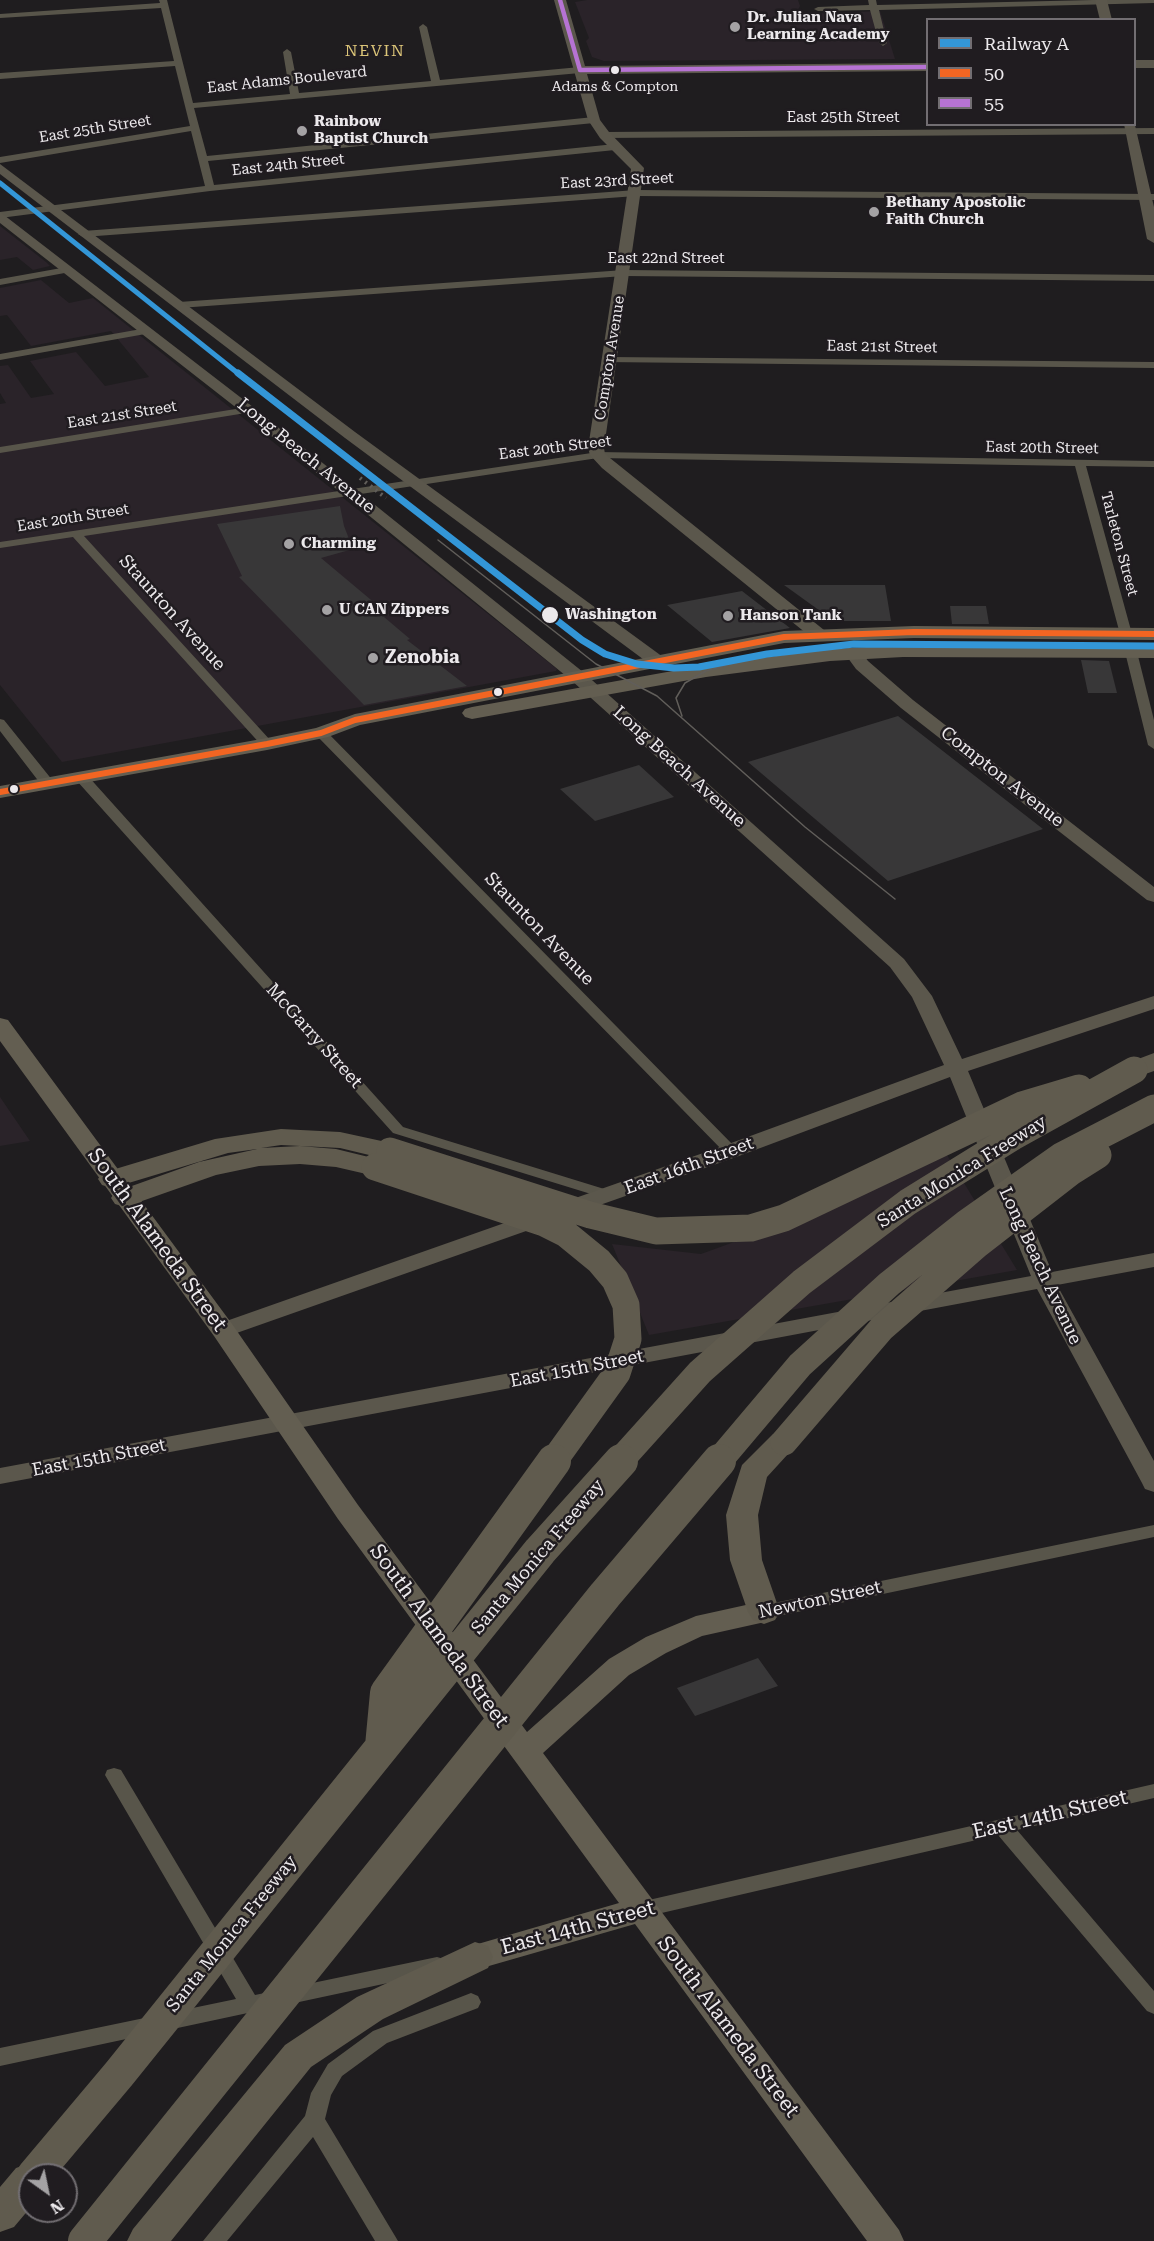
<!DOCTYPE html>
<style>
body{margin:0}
#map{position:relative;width:1154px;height:2241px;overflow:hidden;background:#1f1d1f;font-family:"Roboto Serif",serif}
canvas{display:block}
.legend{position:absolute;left:926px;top:18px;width:210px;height:108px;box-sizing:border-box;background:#201c20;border:2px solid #726e72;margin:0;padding:8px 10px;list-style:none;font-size:18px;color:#ece9ec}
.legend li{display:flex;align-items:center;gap:12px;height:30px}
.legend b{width:30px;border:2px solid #726e72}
.north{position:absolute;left:18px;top:2163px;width:60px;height:60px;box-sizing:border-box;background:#201c20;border:2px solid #726e72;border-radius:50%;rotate:147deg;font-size:16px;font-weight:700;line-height:24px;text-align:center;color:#ece9ec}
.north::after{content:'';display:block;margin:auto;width:21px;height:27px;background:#a4a2a4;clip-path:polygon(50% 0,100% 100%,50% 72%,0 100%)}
</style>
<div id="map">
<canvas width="1154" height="2241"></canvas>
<ul class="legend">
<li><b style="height:8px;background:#3396d7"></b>Railway A</li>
<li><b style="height:8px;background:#f26522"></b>50</li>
<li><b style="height:8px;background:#b673d3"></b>55</li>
</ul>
<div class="north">N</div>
</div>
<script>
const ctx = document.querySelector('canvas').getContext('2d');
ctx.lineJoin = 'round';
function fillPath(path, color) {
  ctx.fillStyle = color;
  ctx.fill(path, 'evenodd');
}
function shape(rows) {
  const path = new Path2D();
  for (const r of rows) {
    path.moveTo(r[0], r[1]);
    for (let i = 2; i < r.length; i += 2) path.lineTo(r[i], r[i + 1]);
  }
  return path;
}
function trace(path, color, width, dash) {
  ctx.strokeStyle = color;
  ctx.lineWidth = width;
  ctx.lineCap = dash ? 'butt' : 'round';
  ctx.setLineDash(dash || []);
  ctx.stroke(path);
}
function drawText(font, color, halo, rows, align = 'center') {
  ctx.font = font + ' "Roboto Serif",serif';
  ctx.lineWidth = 5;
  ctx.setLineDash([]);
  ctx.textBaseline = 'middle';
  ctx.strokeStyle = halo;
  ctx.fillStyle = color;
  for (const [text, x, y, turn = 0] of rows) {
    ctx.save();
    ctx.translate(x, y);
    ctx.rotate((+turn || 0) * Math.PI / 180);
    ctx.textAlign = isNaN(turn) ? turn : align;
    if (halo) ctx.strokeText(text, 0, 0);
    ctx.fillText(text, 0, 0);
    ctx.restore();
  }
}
const built = shape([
 [587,0,798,0,800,6,798,10,806,14,880,11,895,59,604,61,592,57,586,41,589,38,575,2],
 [0,226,46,262,50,266,33,270,17,257,0,260],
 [41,280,69,303,93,298,557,669,556,671,62,762,0,685,0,404,6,403,0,393,0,366,8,365,31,398,54,394,30,361,76,352,105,386,149,377,111,331,31,346,7,315,0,316,0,288],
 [0,1097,30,1141,0,1146],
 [947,1155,1017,1270,649,1335,612,1244,701,1254,803,1217]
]);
const building = shape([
 [340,506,344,526,353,549,321,558,389,615,384,617,410,639,407,640,467,686,364,705,239,577,242,576,217,524],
 [784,585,885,585,891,621,834,621],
 [742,591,790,628,712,642,667,605],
 [950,606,986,606,989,624,952,624],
 [1081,660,1109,661,1117,693,1088,693],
 [898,716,1043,829,888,881,748,762],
 [639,765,674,797,595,821,560,789],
 [758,1658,778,1686,695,1716,677,1688]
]);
const street = shape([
 [159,0,167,0,193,103,290,94,283,52,287,49,291,52,299,93,431,81,419,27,423,24,427,27,440,80,580,67,584,70,580,73,194,108,207,156,594,117,598,120,594,123,208,161,214,185,615,144,620,147,615,150,210,191,0,218,0,212,205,186,191,131,0,163,0,157,190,126,175,66,0,79,0,73,174,61,161,8,0,18,0,14,160,3,159,0],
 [868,0,876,0,877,5,1093,0,1154,0,1154,3,879,10,887,43,883,46,879,43,870,10,818,11,814,9,818,7,869,5,868,0],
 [1154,128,1154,134,604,138,599,135,604,132,1154,128],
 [636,190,1154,194,1154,200,636,196,83,237,78,234,83,231,636,190],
 [67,267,72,270,70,272,0,285,0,279,67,267],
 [624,270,1154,275,1154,281,624,276,179,308,174,305,179,302,624,270],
 [147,328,151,329,151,333,0,360,0,354,147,328],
 [609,357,1154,362,1154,368,605,362,605,358,609,357],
 [248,407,252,408,252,412,0,453,0,447,248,407],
 [598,452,1154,461,1154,467,1086,466,1132,634,1126,638,1120,634,1075,466,598,458,84,536,271,741,271,747,267,748,263,747,73,537,0,548,0,542,598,452],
 [1131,648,1137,652,1154,720,1154,749,1148,745,1125,652,1131,648],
 [0,719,4,720,53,781,54,784,53,787,43,787,0,731,0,719],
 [321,729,325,730,736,1148,739,1151,736,1154,726,1154,317,736,317,730,321,729],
 [82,774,87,775,403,1127,614,1192,617,1195,614,1198,604,1198,393,1133,77,781,76,778,82,774],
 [1154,1525,1154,1537,764,1619,758,1617,755,1612,758,1607,764,1605,1154,1525],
 [114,1768,121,1770,255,1995,437,1957,444,1959,447,1965,444,1971,0,2066,0,2048,236,1999,105,1775,107,1770,114,1768],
 [1154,1784,1154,1798,1017,1830,1154,1991,1154,2014,1147,2011,998,1835,640,1918,633,1916,630,1910,633,1904,640,1902,1154,1784],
 [471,1993,478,1996,481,2002,478,2008,387,2043,342,2076,331,2095,325,2119,398,2241,375,2241,313,2137,227,2241,203,2241,305,2116,311,2093,328,2064,373,2031,471,1993]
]);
const secondary = shape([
 [554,0,566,0,585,66,928,63,928,71,587,74,600,120,609,132,644,168,604,448,605,454,824,630,826,634,824,638,812,638,602,468,590,455,588,448,631,169,600,138,588,120,554,0],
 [1095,0,1107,0,1112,20,1100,20,1095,0],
 [1134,60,1154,60,1154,68,1134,68,1134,60],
 [1134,121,1154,207,1154,243,1147,239,1124,124,1134,124,1134,121],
 [0,164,355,432,663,657,666,661,663,665,651,665,345,438,0,174,0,164],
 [0,212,253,407,583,672,904,959,932,996,962,1059,1154,996,1154,1009,968,1071,1052,1272,1154,1253,1154,1267,1057,1285,1154,1461,1154,1492,1145,1489,1142,1483,1037,1289,0,1484,0,1468,1031,1276,950,1077,739,1156,231,1335,223,1338,215,1335,212,1330,215,1325,723,1146,944,1065,912,997,890,967,571,680,243,413,0,223,0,212],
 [854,649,860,650,868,661,913,700,1154,887,1154,902,1147,900,901,708,856,669,845,654,854,649]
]);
const primary = shape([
 [914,626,1154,628,1154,640,914,638,784,643,360,725,328,737,267,750,0,798,0,786,267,738,316,728,355,714,784,631,914,626],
 [903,645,1154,646,1154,658,903,657,830,661,706,677,472,719,465,717,462,713,465,709,472,707,706,665,830,649,903,645],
 [0,1018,8,1020,232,1324,358,1505,527,1732,609,1659,646,1637,696,1616,764,1601,774,1604,778,1612,774,1620,702,1636,666,1653,629,1675,543,1753,899,2230,904,2241,867,2241,635,1924,475,1970,464,1966,459,1957,464,1948,619,1903,338,1519,214,1336,0,1041,0,1018]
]);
const highway = shape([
 [1154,1053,1154,1071,1134,1078,1125,1076,1121,1070,1125,1064,1154,1053],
 [281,1129,340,1132,400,1145,404,1151,400,1157,390,1160,340,1148,281,1145,261,1148,300,1146,336,1149,385,1161,389,1167,385,1173,375,1176,336,1167,300,1164,259,1166,216,1175,125,1207,115,1204,111,1198,115,1192,199,1162,257,1149,228,1153,112,1188,102,1185,98,1179,102,1173,215,1139,281,1129],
 [784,1431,795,1434,799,1442,767,1477,758,1515,762,1560,780,1612,775,1620,764,1624,753,1620,748,1612,730,1560,726,1515,742,1465,773,1434,784,1431],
 [475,1942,488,1946,493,1957,488,1968,383,2019,311,2067,171,2241,127,2241,133,2229,285,2045,357,1997,475,1942],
 [30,2163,44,2168,47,2175,30,2175,30,2208,14,2227,0,2232,0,2187,16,2168,30,2163]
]);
const tram = shape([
 [438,540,596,664,657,696,805,827,895,899],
 [682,716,676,698,685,683,706,671,767,654]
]);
const rail = shape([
 [360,478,386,498]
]);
const highwayBridgeFar1 = shape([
 [390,1151,590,1215,656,1231,751,1228,784,1218,1022,1105,1079,1088],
 [375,1167,544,1223,566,1234,599,1261,615,1280,626,1305,628,1339,617,1373,553,1462],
 [784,1442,882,1328,977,1245,1071,1172,1098,1155],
 [619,1462,700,1372,802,1282,908,1202,1013,1137,1134,1070],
 [718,1462,800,1365,889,1284,966,1223,1061,1156,1154,1108]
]);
const highwayBridge = shape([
 [382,1746,387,1693,554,1461],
 [34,2175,119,2074,540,1551,621,1461],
 [85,2241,605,1595,719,1461]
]);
const bus1 = shape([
 [0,792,267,744,321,733,355,720,784,637,914,632,1154,634]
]);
const bus2 = shape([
 [560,0,580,70],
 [580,70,928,67]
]);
const rail1Far1 = shape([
 [0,183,240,375]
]);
const rail1 = shape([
 [238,373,582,640,605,654,637,664,674,668,699,667,767,654,854,644,1154,646]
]);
const markers = [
 [735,27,6,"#a4a2a4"],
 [615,70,5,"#ece9ec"],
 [302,131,6,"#a4a2a4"],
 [874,212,6,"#a4a2a4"],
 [289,544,6,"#a4a2a4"],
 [327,610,6,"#a4a2a4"],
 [550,615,9,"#ece9ec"],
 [728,616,6,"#a4a2a4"],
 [373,658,6,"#a4a2a4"],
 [498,692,5,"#ece9ec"],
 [14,789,5,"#ece9ec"]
];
const farBusnames = [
 ["Adams & Compton",615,87]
];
const farPoinames = [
 ["Dr. Julian Nava",747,18],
 ["Learning Academy",747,35],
 ["Rainbow",314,122],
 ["Baptist Church",314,139],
 ["Bethany Apostolic",886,203],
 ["Faith Church",886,220],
 ["Charming",301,544],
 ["U CAN Zippers",339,610],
 ["Hanson Tank",740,616]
];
const farStreetnames = [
 ["East Adams Boulevard",287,80,-6],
 ["East 25th Street",843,118],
 ["East 25th Street",95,129,-9],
 ["East 24th Street",288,165,-6],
 ["East 23rd Street",617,181,-3],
 ["East 22nd Street",666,259],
 ["East 21st Street",882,347,1],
 ["Compton Avenue",610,358,-81],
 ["East 21st Street",122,415,-9],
 ["East 20th Street",555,448,-7],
 ["East 20th Street",1042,448,1],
 ["East 20th Street",73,518,-9],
 ["Tarleton Street",1119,544,75]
];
const farStopnames = [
 ["Washington",565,615]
];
const farNeighbourhoodnames = [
 ["NEVIN",375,51]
];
const streetNames = [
 ["Long Beach Avenue",306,456,39],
 ["Staunton Avenue",172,613,48],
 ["Long Beach Avenue",679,767,42],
 ["Compton Avenue",1002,777,38],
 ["Staunton Avenue",539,929,46],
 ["McGarry Street",314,1036,48],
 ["East 16th Street",689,1166,-20],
 ["Santa Monica Freeway",962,1172,-32],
 ["Long Beach Avenue",1040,1266,65],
 ["East 15th Street",577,1369,-11],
 ["East 15th Street",99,1458,-11],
 ["Santa Monica Freeway",538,1557,-50],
 ["Newton Street",820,1600,-12],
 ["Santa Monica Freeway",232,1934,-51]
];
const poiNames = [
 ["Zenobia",385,658]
];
const nearStreetnames = [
 ["South Alameda Street",157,1240,54],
 ["South Alameda Street",439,1636,54],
 ["East 14th Street",1050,1815,-13],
 ["East 14th Street",578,1928,-15],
 ["South Alameda Street",728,2027,53]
];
fillPath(built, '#2a2329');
fillPath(building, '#383738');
fillPath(street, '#58554a');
fillPath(secondary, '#5b574c');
fillPath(primary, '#635e51');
fillPath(highway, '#605b4e');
trace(tram, '#615e5a', 1.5);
trace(rail, '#615e5a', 4, [2, 4.5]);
trace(highwayBridgeFar1, '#605b4e', 27);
trace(highwayBridge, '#605b4e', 34);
trace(bus1, '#f26522', 6);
trace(bus2, '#b673d3', 4.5);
trace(rail1Far1, '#3396d7', 5);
trace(rail1, '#3396d7', 7);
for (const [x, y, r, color] of markers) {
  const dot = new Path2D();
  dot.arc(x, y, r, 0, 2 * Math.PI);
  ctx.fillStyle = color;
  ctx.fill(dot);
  trace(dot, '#201c20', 2);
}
drawText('14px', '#ece9ec', '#201c20', farBusnames);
drawText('bold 15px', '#ece9ec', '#201c20', farPoinames, 'left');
drawText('15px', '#ece9ec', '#201c20', farStreetnames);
drawText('bold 15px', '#ece9ec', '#201c20', farStopnames, 'left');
ctx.letterSpacing = '1.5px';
drawText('16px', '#dbc578', '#201c20', farNeighbourhoodnames);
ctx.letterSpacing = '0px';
drawText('18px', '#ece9ec', '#201c20', streetNames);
drawText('bold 18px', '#ece9ec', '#201c20', poiNames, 'left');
drawText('21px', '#ece9ec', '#201c20', nearStreetnames);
</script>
